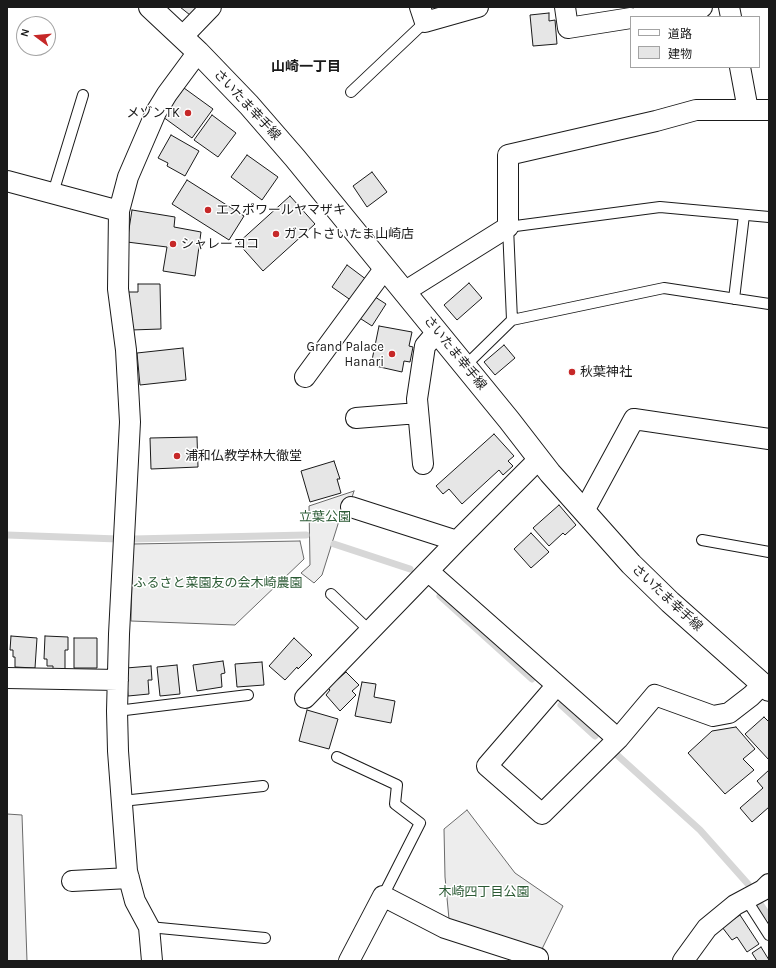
<!DOCTYPE html>
<meta charset="utf-8">
<style>
body{margin:0}
#map{position:relative;width:776px;height:968px;overflow:hidden;background:#fff;font-family:Karla,"Noto Sans JP",sans-serif}
canvas{display:block}
.frame{position:absolute;inset:0;border:8px solid #1a1a1a;pointer-events:none}
.legend{position:absolute;left:630px;top:16px;width:130px;height:52px;box-sizing:border-box;background:#fff;border:1px solid #a3a3a3;margin:0;padding:5px 7px;list-style:none;font-size:12px;color:#1a1a1a}
.legend li{display:flex;align-items:center;gap:8px;height:20px}
.legend b{width:20px;border:1px solid #a3a3a3}
.north{position:absolute;left:16px;top:16px;width:40px;height:40px;box-sizing:border-box;background:#fff;border:1px solid #a3a3a3;border-radius:50%;rotate:286deg;font-size:11px;font-weight:700;line-height:16px;text-align:center;color:#1a1a1a}
.north::after{content:'';display:block;margin:auto;width:14px;height:18px;background:#c62828;clip-path:polygon(50% 0,100% 100%,50% 72%,0 100%)}
</style>
<div id="map">
<canvas width="776" height="968"></canvas>
<div class="frame"></div>
<ul class="legend">
<li><b style="height:5px;background:#fff"></b>道路</li>
<li><b style="height:11px;background:#e6e6e6"></b>建物</li>
</ul>
<div class="north">N</div>
</div>
<script>
const ctx = document.querySelector('canvas').getContext('2d');
ctx.lineJoin = 'round';
function fillPath(path, color) {
  ctx.fillStyle = color;
  ctx.fill(path, 'evenodd');
}
function shape(rows) {
  const path = new Path2D();
  for (const r of rows) {
    path.moveTo(r[0], r[1]);
    for (let i = 2; i < r.length; i += 2) path.lineTo(r[i], r[i + 1]);
  }
  return path;
}
function trace(path, color, width, dash) {
  ctx.strokeStyle = color;
  ctx.lineWidth = width;
  ctx.lineCap = dash ? 'butt' : 'round';
  ctx.setLineDash(dash || []);
  ctx.stroke(path);
}
function drawText(font, color, halo, rows, align = 'center') {
  ctx.font = font + ' Karla,"Noto Sans JP",sans-serif';
  ctx.lineWidth = 3;
  ctx.setLineDash([]);
  ctx.textBaseline = 'middle';
  ctx.strokeStyle = halo;
  ctx.fillStyle = color;
  for (const [text, x, y, turn = 0] of rows) {
    ctx.save();
    ctx.translate(x, y);
    ctx.rotate((+turn || 0) * Math.PI / 180);
    ctx.textAlign = isNaN(turn) ? turn : align;
    if (halo) ctx.strokeText(text, 0, 0);
    ctx.fillText(text, 0, 0);
    ctx.restore();
  }
}
const built = shape([
 [354,491,349,507,344,505,322,575,314,583,301,573,310,565,309,506,354,491],
 [300,541,304,559,235,625,131,621,133,544,300,541],
 [467,810,515,873,563,906,542,949,449,919,445,877,444,829,467,810],
 [7,814,22,815,27,961,7,961,7,814]
]);
const stream = shape([
 [7,535,118,539],
 [133,539,306,535],
 [334,544,410,569],
 [440,596,532,679],
 [561,705,595,736],
 [616,754,700,830,748,884],
 [756,898,769,917]
]);
const building = shape([
 [180,7,199,7,190,15,180,7],
 [549,13,549,21,555,20,557,44,533,46,530,15,549,13],
 [184,88,213,109,192,138,163,117,184,88],
 [212,115,236,133,218,157,194,140,212,115],
 [171,135,199,151,185,176,167,166,168,163,158,158,171,135],
 [247,155,278,177,262,200,231,177,247,155],
 [372,172,387,192,367,207,353,186,372,172],
 [187,180,244,216,229,240,172,204,187,180],
 [290,196,315,224,263,271,238,243,290,196],
 [132,210,175,217,174,227,201,232,195,276,163,271,167,247,127,242,132,210],
 [347,265,367,280,352,301,332,287,347,265],
 [469,283,482,298,457,320,444,305,469,283],
 [138,284,160,284,161,329,131,330,126,292,138,292,138,284],
 [372,295,386,304,372,326,358,317,372,295],
 [379,326,412,332,409,346,413,347,410,362,404,361,402,372,371,365,379,326],
 [504,345,515,358,495,375,484,362,504,345],
 [183,348,186,380,140,385,137,353,183,348],
 [494,434,514,456,508,461,513,466,503,475,499,470,462,504,449,489,443,494,436,486,494,434],
 [197,437,198,467,151,469,150,438,197,437],
 [334,461,340,479,337,479,341,493,310,502,301,471,334,461],
 [559,505,576,525,565,535,563,533,549,546,533,528,559,505],
 [531,533,549,552,531,568,514,549,531,533],
 [11,636,37,638,35,668,15,667,15,657,13,657,13,650,10,650,11,636],
 [45,636,68,637,68,650,65,650,65,669,53,669,53,666,47,666,47,659,44,659,45,636],
 [74,638,97,638,97,668,74,668,74,638],
 [294,638,312,655,298,669,297,667,285,680,269,666,294,638],
 [223,661,225,673,221,674,222,687,197,691,193,665,223,661],
 [262,662,264,685,237,687,235,664,262,662],
 [177,665,180,694,160,696,157,667,177,665],
 [151,666,152,680,148,680,149,694,128,696,126,668,151,666],
 [346,672,359,685,352,691,356,695,340,711,326,695,330,690,328,688,346,672],
 [362,682,376,684,374,697,395,701,391,723,355,716,362,682],
 [307,710,338,719,329,749,299,741,307,710],
 [764,717,769,722,769,760,745,734,764,717],
 [736,727,755,749,743,759,754,770,725,794,688,753,712,731,736,727],
 [769,770,769,807,752,822,740,808,763,788,757,781,769,770],
 [740,915,759,944,747,952,737,937,732,940,722,927,740,915],
 [761,947,769,960,769,961,757,961,752,953,761,947]
]);
const service = shape([
 [351,92,425,22],
 [53,193,83,95],
 [734,299,744,215],
 [512,320,508,227,660,207,769,217],
 [465,366,512,320,664,288,769,304],
 [702,540,769,552],
 [331,594,370,631],
 [117,711,248,695],
 [337,757,397,785,395,804,420,823,383,896],
 [122,801,263,786],
 [746,899,769,935],
 [149,927,265,938]
]);
const minor = shape([
 [420,7,425,22,478,7],
 [565,7,568,28,631,18],
 [729,7,731,17],
 [639,17,702,7],
 [182,37,211,7],
 [740,67,748,110],
 [7,181,119,211],
 [404,292,508,227,508,155,656,121,696,110,769,110],
 [305,377,385,268],
 [356,418,418,413],
 [423,464,417,399,425,346,437,332],
 [351,507,457,541],
 [584,511,634,419,769,439],
 [428,571,618,739],
 [7,678,118,680],
 [557,685,487,766,542,814,618,739,655,695,713,716,729,713,751,696,763,684],
 [305,698,457,541,539,459],
 [72,881,129,878],
 [152,961,149,927,135,901,127,871,118,751,117,711,119,634,130,422,126,350,118,289,119,211,128,177,156,112,167,94,198,52],
 [349,961,383,896,445,928,538,958],
 [683,961,707,928,735,905,763,890,769,884]
]);
const primary = shape([
 [150,7,198,52,249,105,295,158,509,420,550,473,631,564,670,602,769,690]
]);
const markers = [
 [188,113,4,"#c62828"],
 [208,210,4,"#c62828"],
 [276,234,4,"#c62828"],
 [173,244,4,"#c62828"],
 [392,354,4,"#c62828"],
 [572,372,4,"#c62828"],
 [177,456,4,"#c62828"]
];
const streetNames = [
 ["さいたま幸手線",247,105,47],
 ["さいたま幸手線",455,353,51],
 ["さいたま幸手線",667,598,43]
];
const poiNames = [
 ["メゾンTK",180,113,"right"],
 ["エスポワールヤマザキ",216,210],
 ["ガストさいたま山崎店",284,234],
 ["シャレーココ",181,244],
 ["Grand Palace",384,347,"right"],
 ["Hanari",384,362,"right"],
 ["秋葉神社",580,372],
 ["浦和仏教学林大徹堂",185,456]
];
const parkNames = [
 ["立葉公園",325,517],
 ["ふるさと菜園友の会木崎農園",218,583],
 ["木崎四丁目公園",484,892]
];
const neighbourhoodNames = [
 ["山崎一丁目",306,67]
];
fillPath(built, '#ededed');
trace(built, '#6a6a6a', 1);
trace(stream, '#d7d7d7', 7);
fillPath(building, '#e6e6e6');
trace(building, '#1a1a1a', 1);
trace(service, '#1a1a1a', 12);
trace(minor, '#1a1a1a', 22);
trace(primary, '#1a1a1a', 24);
trace(service, '#fff', 10);
trace(minor, '#fff', 20);
trace(primary, '#fff', 22);
for (const [x, y, r, color] of markers) {
  const dot = new Path2D();
  dot.arc(x, y, r, 0, 2 * Math.PI);
  ctx.fillStyle = color;
  ctx.fill(dot);
  trace(dot, '#fff', 1.5);
}
drawText('13px', '#1a1a1a', '#fff', streetNames);
drawText('13px', '#1a1a1a', '#fff', poiNames, 'left');
drawText('13px', '#2b5a34', '#fff', parkNames);
drawText('bold 14px', '#1a1a1a', '#fff', neighbourhoodNames);
</script>
